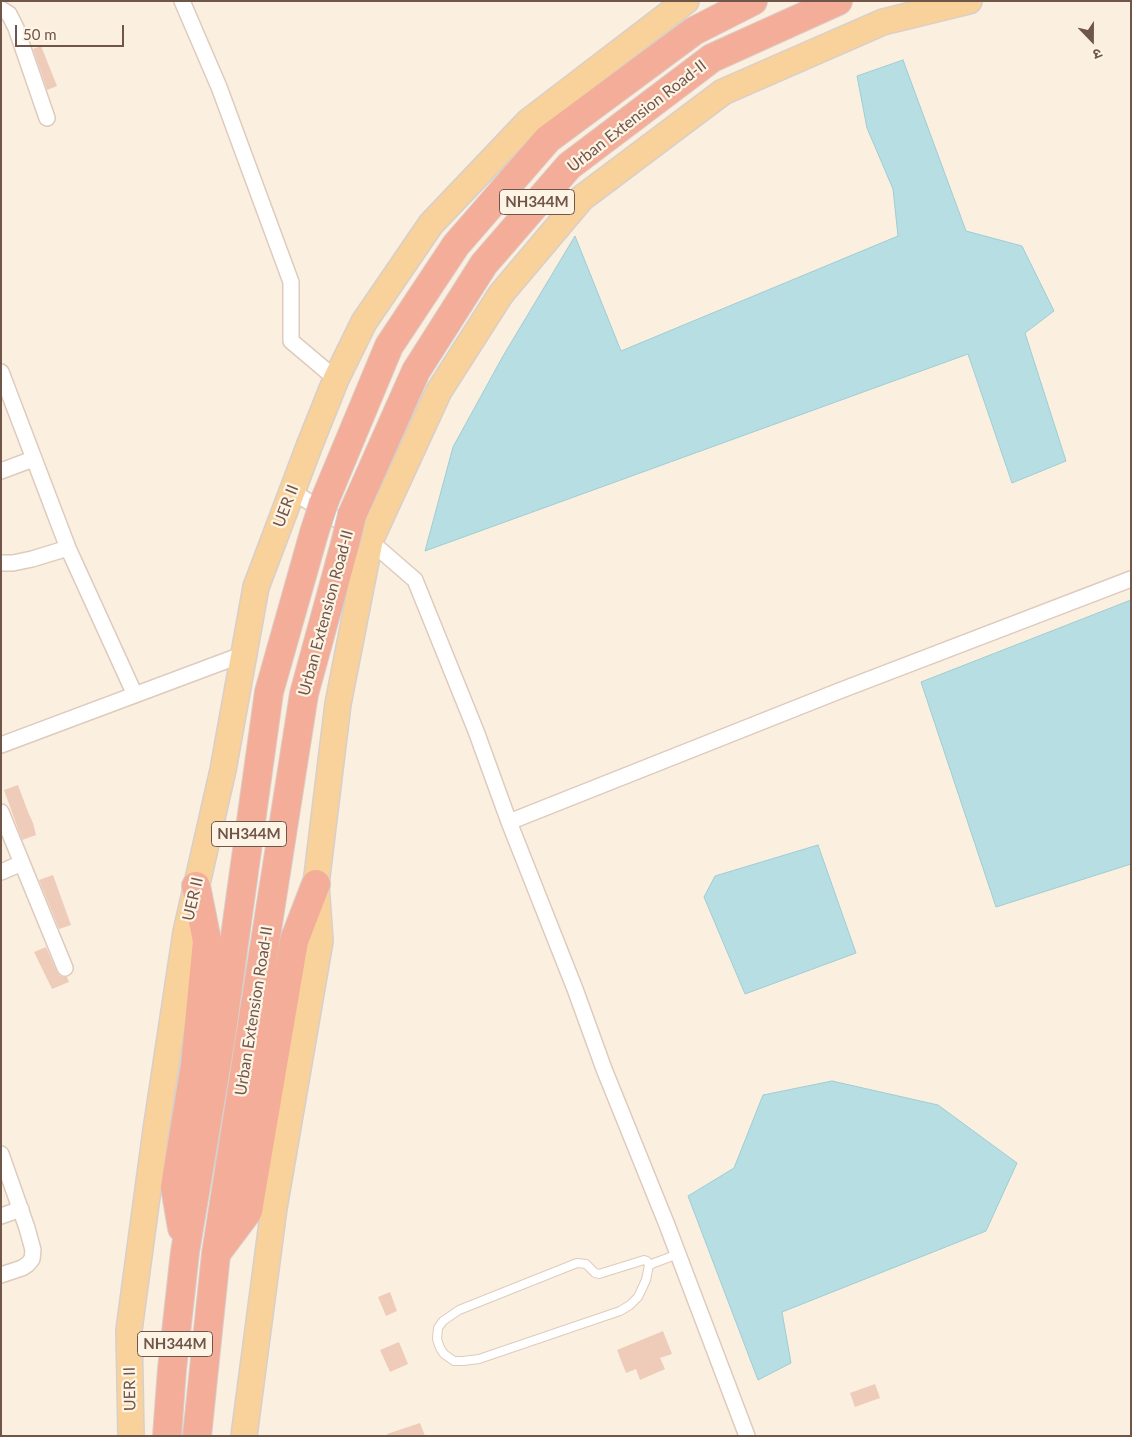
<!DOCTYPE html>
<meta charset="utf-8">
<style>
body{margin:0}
#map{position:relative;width:1132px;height:1437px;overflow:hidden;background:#fbefe0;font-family:Lato,"Noto Sans Devanagari",sans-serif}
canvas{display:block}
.frame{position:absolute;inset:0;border:2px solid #705549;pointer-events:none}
.north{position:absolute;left:1067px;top:15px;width:50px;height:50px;-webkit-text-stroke:4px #fef4e5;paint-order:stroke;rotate:158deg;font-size:14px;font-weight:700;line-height:20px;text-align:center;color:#705549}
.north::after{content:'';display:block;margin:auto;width:18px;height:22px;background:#705549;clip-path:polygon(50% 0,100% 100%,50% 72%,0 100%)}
.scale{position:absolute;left:15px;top:25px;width:109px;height:22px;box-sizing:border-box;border:2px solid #705549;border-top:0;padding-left:6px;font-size:15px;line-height:18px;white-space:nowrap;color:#705549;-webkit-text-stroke:4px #fef4e5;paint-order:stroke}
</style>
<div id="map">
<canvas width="1132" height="1437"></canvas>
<div class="frame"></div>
<div class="north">उ</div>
<div class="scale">50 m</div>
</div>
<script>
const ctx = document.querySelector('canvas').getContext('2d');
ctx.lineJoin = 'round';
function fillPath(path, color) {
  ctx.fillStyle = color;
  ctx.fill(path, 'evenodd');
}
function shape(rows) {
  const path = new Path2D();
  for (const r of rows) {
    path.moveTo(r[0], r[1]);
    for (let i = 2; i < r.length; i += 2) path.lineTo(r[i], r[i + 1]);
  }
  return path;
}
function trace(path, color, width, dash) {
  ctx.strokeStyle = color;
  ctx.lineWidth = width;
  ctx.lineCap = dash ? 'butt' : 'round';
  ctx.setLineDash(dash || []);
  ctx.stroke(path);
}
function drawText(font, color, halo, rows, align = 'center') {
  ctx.font = font + ' Lato,sans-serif';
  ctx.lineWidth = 4.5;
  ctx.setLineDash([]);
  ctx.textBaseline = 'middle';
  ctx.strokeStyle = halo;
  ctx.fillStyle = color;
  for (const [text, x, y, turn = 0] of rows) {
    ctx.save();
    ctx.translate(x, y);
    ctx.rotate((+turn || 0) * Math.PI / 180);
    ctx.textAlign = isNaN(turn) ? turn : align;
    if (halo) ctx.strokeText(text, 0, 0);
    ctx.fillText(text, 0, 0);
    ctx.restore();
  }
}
const water = shape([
 [903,60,966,231,1022,246,1054,311,1025,333,1066,461,1012,483,968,354,425,551,453,447,503,356,575,236,621,351,898,236,893,189,867,128,857,76,903,60],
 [1131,600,1131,864,996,907,921,682,1131,600],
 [818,845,856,953,745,994,704,897,715,876,818,845],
 [832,1081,938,1105,1017,1163,986,1231,782,1312,791,1363,758,1380,688,1196,734,1168,763,1095,832,1081]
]);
const building = shape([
 [41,46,57,86,47,90,33,49],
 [18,785,28,812,33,823,36,835,22,840,4,790],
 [53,875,71,925,59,929,39,880],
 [46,947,57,972,60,976,67,977,69,982,52,989,34,952],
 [390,1292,397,1311,386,1316,378,1297],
 [663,1331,672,1354,660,1358,665,1369,640,1380,636,1369,626,1373,617,1350],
 [399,1342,408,1364,390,1372,380,1350],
 [875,1384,880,1398,855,1407,850,1393],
 [420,1423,425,1436,388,1436,387,1434]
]);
const lane = shape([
 [649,1265,647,1261,644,1260,599,1274,595,1273,586,1264,577,1263,459,1310,443,1321,438,1328,437,1339,440,1348,444,1354,454,1361,463,1361,479,1359,620,1311,630,1305,638,1297,646,1280,649,1265,678,1254]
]);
const street = shape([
 [182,1,219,87,291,282,291,341,336,379],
 [1,9,9,14,16,28,47,118],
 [1,372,68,548,135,695],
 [1,471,33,459],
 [292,491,370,541,415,580,476,731,509,822,575,989,604,1069,667,1225,747,1436],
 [1,563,13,563,32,559,68,548],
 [1,745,244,654],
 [1,812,65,968],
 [509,822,839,691,1131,579],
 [1,872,22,863],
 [1,1154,27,1228,33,1250,32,1259,28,1264,22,1268,1,1275],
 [1,1216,21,1209]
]);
const primary = shape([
 [131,1436,129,1330,156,1130,186,932,223,770,256,587,310,444,336,379,364,322,431,224,529,121,686,1],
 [244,1436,274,1208,320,941,316,884,338,704,370,541,439,391,501,294,582,198,723,92,883,22,969,1]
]);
const highway = shape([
 [324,502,389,346,456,245,548,139,694,31,753,1],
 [352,515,416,371,484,264,569,166,712,58,838,1],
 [182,1228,175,1187,195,1065,207,941,196,886],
 [218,1251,248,1211,294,941,316,884],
 [167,1436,172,1369,185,1252,221,1037,269,692,314,533],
 [197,1436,216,1254,304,694,345,544]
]);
const highwayBridge = shape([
 [314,533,324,502],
 [345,544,352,515]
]);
const shields = [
 [537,202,75],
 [249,834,75],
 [175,1344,75]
];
const shieldNames = [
 ["NH344M",537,202],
 ["NH344M",249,834],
 ["NH344M",175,1344]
];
const streetNames = [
 ["Urban Extension Road-II",637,116,-38],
 ["UER II",286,506,-69],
 ["Urban Extension Road-II",326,613,-75],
 ["UER II",193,899,-77],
 ["Urban Extension Road-II",254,1011,-81],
 ["UER II",130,1389,-91]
];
fillPath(water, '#b6dee3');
trace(water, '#9dcdd4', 1);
fillPath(building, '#efccb9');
trace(lane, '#decbbd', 10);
trace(street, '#decbbd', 18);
trace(primary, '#d7cfcc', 28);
trace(highway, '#d7cfcc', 30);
trace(lane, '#fff', 8);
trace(street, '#fff', 15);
trace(primary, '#f8d29a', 25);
trace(highway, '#f3ad99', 28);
trace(highwayBridge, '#d7cfcc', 30, []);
trace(highwayBridge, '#f3ad99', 28);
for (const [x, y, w] of shields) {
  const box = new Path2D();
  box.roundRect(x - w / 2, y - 12.5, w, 25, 4);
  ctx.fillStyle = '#fef4e5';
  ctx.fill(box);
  trace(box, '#705549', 1);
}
drawText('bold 15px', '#705549', null, shieldNames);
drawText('16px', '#705549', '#fef4e5', streetNames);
</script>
